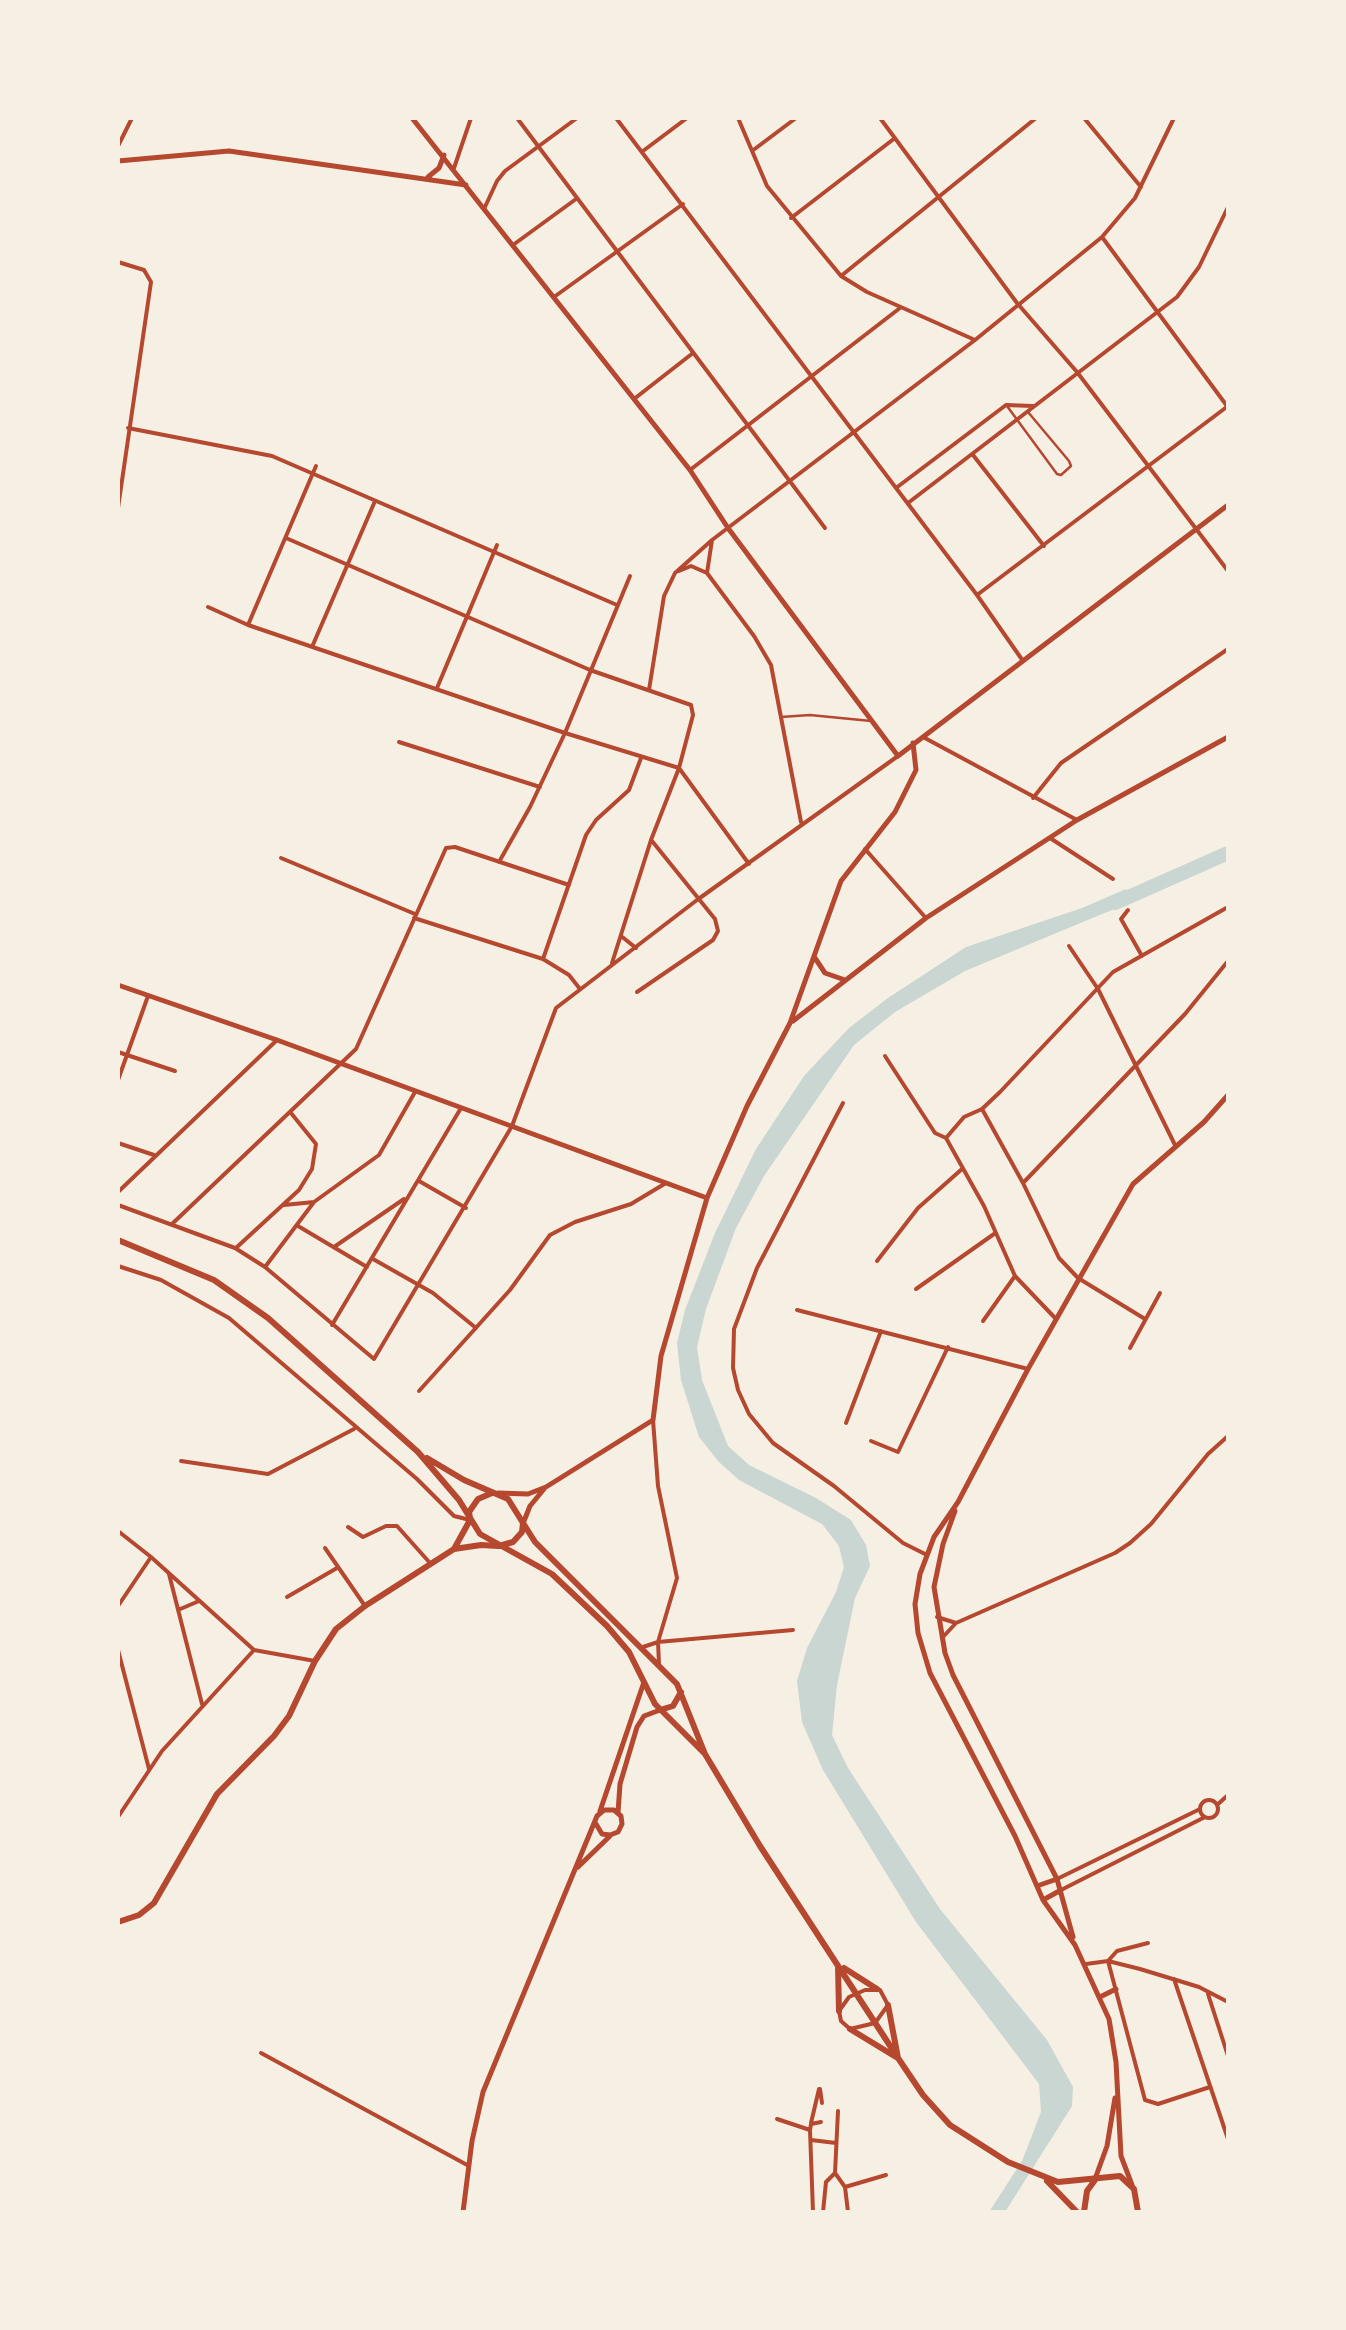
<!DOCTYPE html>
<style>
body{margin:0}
#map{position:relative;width:1346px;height:2330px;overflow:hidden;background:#f6efe4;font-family:"Archivo Narrow",sans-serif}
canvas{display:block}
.frame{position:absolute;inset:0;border:120px solid #f6efe4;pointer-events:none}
</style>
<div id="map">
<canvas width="1346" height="2330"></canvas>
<div class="frame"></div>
</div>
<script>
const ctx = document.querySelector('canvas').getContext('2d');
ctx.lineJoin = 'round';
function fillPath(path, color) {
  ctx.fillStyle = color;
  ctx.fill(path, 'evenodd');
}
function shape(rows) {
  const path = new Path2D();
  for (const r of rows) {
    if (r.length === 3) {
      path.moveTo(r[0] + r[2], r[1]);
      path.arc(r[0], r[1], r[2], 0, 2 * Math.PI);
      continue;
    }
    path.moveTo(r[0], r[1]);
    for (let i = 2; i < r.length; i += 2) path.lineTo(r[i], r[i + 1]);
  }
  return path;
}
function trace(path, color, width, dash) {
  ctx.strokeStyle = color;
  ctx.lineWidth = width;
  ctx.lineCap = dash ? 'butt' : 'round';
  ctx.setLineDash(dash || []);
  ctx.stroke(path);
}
const water = shape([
 [1126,889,1131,902,965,971,895,1012,854,1045,764,1176,736,1228,706,1309,697,1347,702,1380,728,1446,749,1465,816,1498,851,1520,866,1545,870,1566,855,1598,837,1685,832,1735,848,1768,940,1909,1047,2040,1073,2087,1072,2106,1005,2212,989,2212,1022,2161,1031,2138,1041,2112,1039,2084,916,1922,823,1770,802,1722,797,1681,807,1648,836,1592,844,1567,839,1546,822,1524,739,1480,719,1462,699,1437,681,1380,677,1343,685,1310,715,1233,756,1149,804,1076,849,1028,888,998,966,947,1082,908]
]);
const river = shape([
 [1115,903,1228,853]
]);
const service = shape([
 [1007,406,1057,474,1061,475,1071,466,1069,461,1028,412],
 [781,717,810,715,871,721]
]);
const pedestrian = shape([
 [820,2089,822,2103],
 [838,2111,835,2173,845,2187],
 [777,2119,810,2130,811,2124,821,2122],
 [811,2123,819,2089],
 [810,2130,813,2212],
 [811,2140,836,2143],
 [823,2212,826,2182,835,2173],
 [848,2212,845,2187,886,2175]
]);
const minor = shape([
 [517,118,825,528],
 [616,118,977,595,1023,661],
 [738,118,767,186,841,276,867,292,975,340],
 [880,118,1017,303,1077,372,1228,571],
 [1084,118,1141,187],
 [118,146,132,118],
 [643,151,687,118],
 [752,151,796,118],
 [454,168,471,118],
 [484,209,497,181,505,171,577,118],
 [791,218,895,138],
 [1102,237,1227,406],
 [513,245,576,199],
 [118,262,144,270,151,282,118,508],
 [841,276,1036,118],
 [554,297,683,204],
 [634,399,693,353],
 [128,428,272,456,617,605],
 [973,455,1044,546],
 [690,470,900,308],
 [896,488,1006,405,1033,406],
 [908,503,1177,297,1199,267,1228,207],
 [286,538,590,670,691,705,693,715,679,768,651,840,612,963],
 [712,540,707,573,754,636,771,665,801,822],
 [679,571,691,566,707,573],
 [977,595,1228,406],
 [208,607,248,625,565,733,679,768,749,864],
 [248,625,316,466],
 [312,647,375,501],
 [437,688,497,545],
 [649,690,664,596,675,573,712,540,975,340,1102,237,1135,198,1174,118],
 [923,737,1077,820],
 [399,742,540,787],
 [1033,798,1061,763,1228,649],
 [1050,838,1113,879],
 [865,849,925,917],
 [281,858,415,914],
 [499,862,530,807,565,733,630,576],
 [1128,910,1121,919,1142,956],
 [414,918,543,959,569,975,580,989],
 [621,936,636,948],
 [1069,946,1098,989,1175,1145],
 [543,959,586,835,596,820,629,790,641,758],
 [637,992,713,940,718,931,715,919,652,841],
 [118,1052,175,1071],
 [885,1056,935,1133,946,1138,984,1206,1015,1276,1056,1319],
 [118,1080,148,996],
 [843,1103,757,1268,734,1329,733,1368,738,1390,749,1414,773,1443,834,1486,903,1543,927,1555],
 [982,1109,1023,1183,1059,1258,1078,1278,1145,1319],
 [946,1138,964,1117,982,1109,1000,1092,1113,972,1228,907],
 [118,1143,154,1155],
 [419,1181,466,1208],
 [1023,1183,1185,1014,1228,961],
 [118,1192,277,1040],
 [118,1205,235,1248,265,1267,374,1359,512,1126,556,1008,697,900,898,756],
 [284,1205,314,1202],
 [172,1224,356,1049,446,848,455,847,569,885],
 [298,1226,367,1267],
 [237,1247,299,1190,312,1169,316,1144,291,1113],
 [334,1247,404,1199],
 [373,1259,433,1293,476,1328],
 [877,1261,918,1208,962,1169],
 [118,1266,161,1280,229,1318,417,1479,454,1516,470,1520],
 [265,1267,314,1202,379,1155,415,1092],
 [916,1289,994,1234],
 [797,1310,1028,1369],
 [983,1321,1015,1276],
 [332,1325,461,1108],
 [1130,1348,1160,1293],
 [419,1391,510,1290,550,1235,575,1222,631,1204,666,1183],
 [653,1420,658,1486,677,1578,658,1642,659,1664],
 [846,1423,881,1331],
 [871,1441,898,1452,948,1347],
 [181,1461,268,1474,354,1429],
 [348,1527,363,1537,386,1526,397,1526,430,1563],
 [118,1531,151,1557,254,1650],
 [325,1548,365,1606],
 [169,1574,202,1704],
 [287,1597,337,1568],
 [118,1606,151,1557],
 [178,1610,199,1601],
 [937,1617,956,1623],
 [942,1638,956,1623,1115,1553,1130,1543,1151,1524,1208,1454,1228,1436],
 [643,1647,658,1642,793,1630],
 [118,1650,149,1769],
 [1209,1809,9],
 [1217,1805,1228,1795],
 [118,1817,162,1751,254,1650,315,1661],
 [1057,1879,1200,1809],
 [1061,1890,1205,1817],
 [1108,1961,1145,2100,1158,2104,1210,2087],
 [1108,1961,1117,1951,1148,1943],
 [1086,1964,1108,1961,1140,1969,1199,1987,1228,2002],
 [1174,1979,1228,2139],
 [865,1990,880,1990,888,2005,875,2023,850,2029,841,2021,839,2011,849,1997,865,1990],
 [1208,1994,1228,2056],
 [261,2053,469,2166]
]);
const tertiary = shape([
 [412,118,690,470,728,528,898,756,1228,505],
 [118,161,229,151,466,185],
 [428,177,439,168,444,155],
 [815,958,825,973,845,980],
 [118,985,277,1040,707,1198],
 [793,1021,926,918,1077,820,1228,737],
 [498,1493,528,1494,546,1487,653,1420,661,1356,707,1198,747,1106,790,1023,841,881,895,812,916,770,913,743],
 [955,1511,943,1544,934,1587,945,1653,953,1675,1057,1879,1073,1937],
 [524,1521,530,1506,544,1489],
 [600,1811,644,1682],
 [618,1813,620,1784,637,1727,644,1716,660,1710],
 [578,1867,610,1836],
 [1037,1886,1057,1879],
 [1043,1900,1061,1890],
 [1100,1997,1116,1989],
 [1095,2179,1107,2146,1115,2098],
 [1132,2185,1121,2156,1116,2062,1109,2019,1075,1945,1043,1900,1015,1836,930,1673,918,1633,915,1604,920,1574,934,1537,958,1502,1028,1369,1133,1184,1204,1122,1228,1095],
 [463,2212,472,2141,483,2092,597,1816,604,1810,614,1810,621,1816,622,1824,618,1832,610,1835,602,1834,596,1824]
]);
const secondary = shape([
 [454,1549,470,1520],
 [118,1922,139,1915,154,1903,217,1794,274,1736,289,1716,315,1661,336,1629,365,1606,454,1549,481,1545,498,1546]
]);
const primary = shape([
 [118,1240,214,1280,268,1318,418,1452,459,1500,480,1534,552,1574,607,1626,629,1652,655,1704,705,1754],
 [427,1458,464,1480,508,1499,535,1542,677,1684,705,1754,760,1846,898,2058],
 [470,1518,469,1512,478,1499,492,1493],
 [499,1546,513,1542,522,1532,523,1523],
 [660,1710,673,1706,681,1692],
 [838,1966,839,2011],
 [844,1968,877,1989],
 [888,2005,898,2058,923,2095,950,2125,1008,2162,1058,2182,1120,2176,1134,2189,1138,2212],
 [850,2029,896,2057],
 [1047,2181,1077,2212],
 [1084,2212,1087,2191,1095,2180]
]);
fillPath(water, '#c9d6d2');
trace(river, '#c9d6d2', 14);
trace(service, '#b5482f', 2.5);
trace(pedestrian, '#b5482f', 4);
trace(minor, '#b5482f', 4);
trace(tertiary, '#b5482f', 5);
trace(secondary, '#b5482f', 6);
trace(primary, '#b5482f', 6);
</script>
